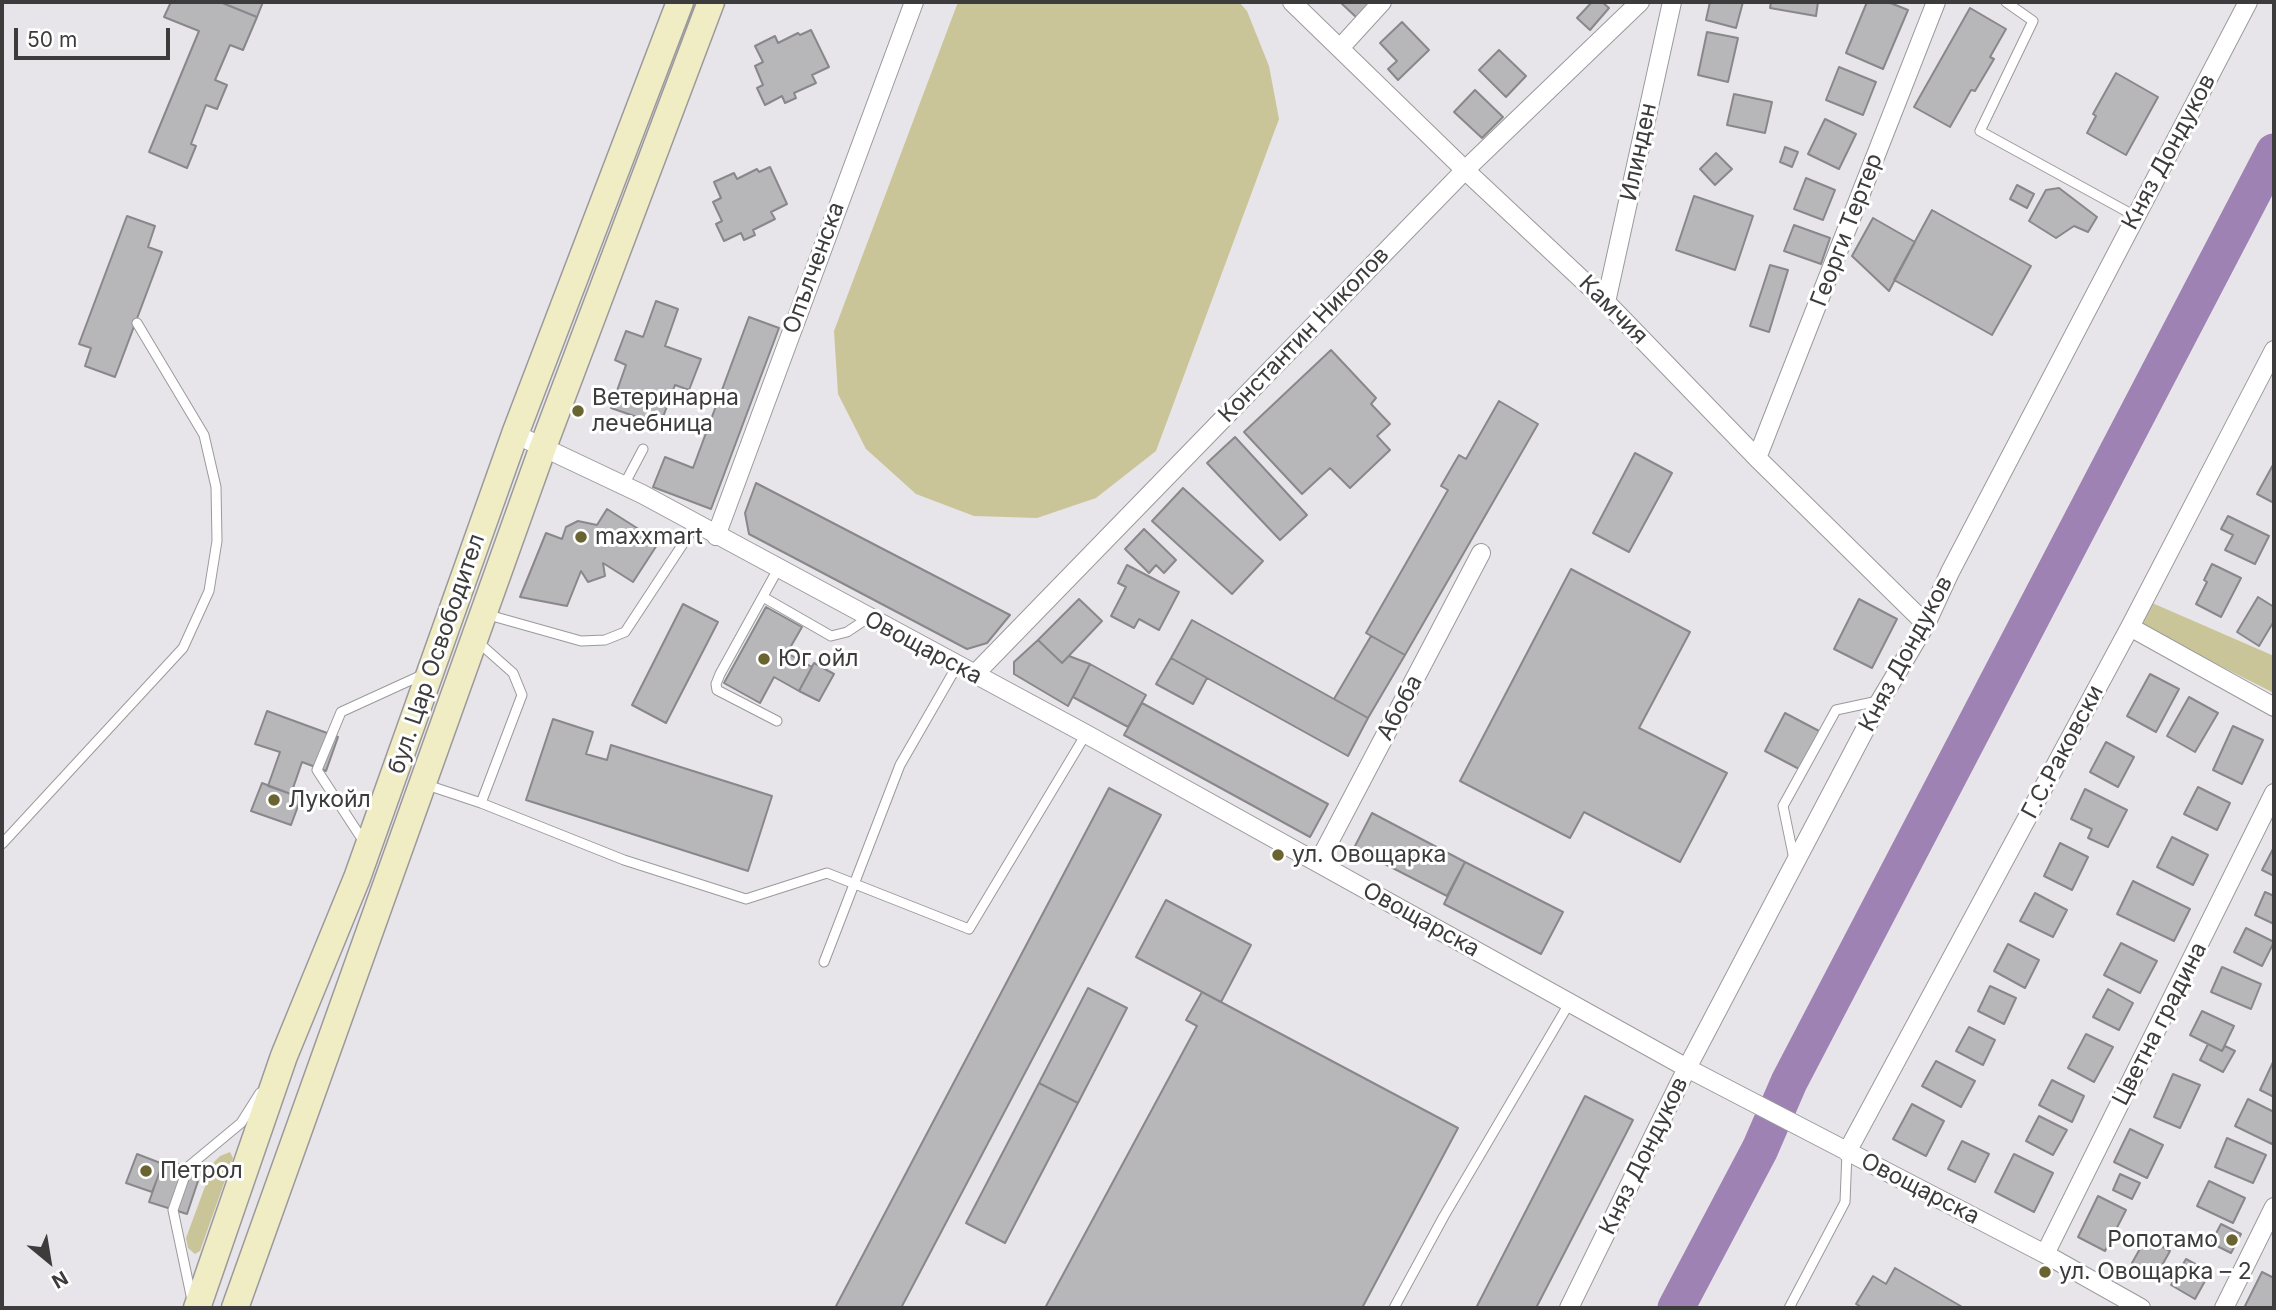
<!DOCTYPE html>
<meta charset="utf-8">
<style>
body{margin:0}
#map{position:relative;width:2276px;height:1310px;overflow:hidden;background:#e7e5e9;font-family:Inter,sans-serif}
canvas{display:block}
.frame{position:absolute;inset:0;border:4px solid #3d3c3d;pointer-events:none}
.north{position:absolute;left:14px;top:1226px;width:70px;height:70px;-webkit-text-stroke:5px #fff;paint-order:stroke;rotate:150deg;font-size:19px;font-weight:700;line-height:28px;text-align:center;color:#3d3c3d}
.north::after{content:'';display:block;margin:auto;width:24px;height:32px;background:#3d3c3d;clip-path:polygon(50% 0,100% 100%,50% 72%,0 100%)}
.scale{position:absolute;left:14px;top:28px;width:156px;height:32px;box-sizing:border-box;border:4px solid #3d3c3d;border-top:0;padding-left:9px;font-size:21px;line-height:24px;white-space:nowrap;color:#3d3c3d;-webkit-text-stroke:5px #fff;paint-order:stroke}
</style>
<div id="map">
<canvas width="2276" height="1310"></canvas>
<div class="frame"></div>
<div class="north">N</div>
<div class="scale">50 m</div>
</div>
<script>
const ctx = document.querySelector('canvas').getContext('2d');
ctx.lineJoin = 'round';
function fillPath(path, color) {
  ctx.fillStyle = color;
  ctx.fill(path, 'evenodd');
}
function shape(rows) {
  const path = new Path2D();
  for (const r of rows) {
    path.moveTo(r[0], r[1]);
    for (let i = 2; i < r.length; i += 2) path.lineTo(r[i], r[i + 1]);
  }
  return path;
}
function trace(path, color, width, dash) {
  ctx.strokeStyle = color;
  ctx.lineWidth = width;
  ctx.lineCap = dash ? 'butt' : 'round';
  ctx.setLineDash(dash || []);
  ctx.stroke(path);
}
function drawText(font, color, halo, rows, align = 'center') {
  ctx.font = font + ' Inter,sans-serif';
  ctx.lineWidth = 6;
  ctx.setLineDash([]);
  ctx.textBaseline = 'middle';
  ctx.strokeStyle = halo;
  ctx.fillStyle = color;
  for (const [text, x, y, turn = 0] of rows) {
    ctx.save();
    ctx.translate(x, y);
    ctx.rotate((+turn || 0) * Math.PI / 180);
    ctx.textAlign = isNaN(turn) ? turn : align;
    if (halo) ctx.strokeText(text, 0, 0);
    ctx.fillText(text, 0, 0);
    ctx.restore();
  }
}
const green = shape([
 [958,2,1239,2,1247,11,1269,66,1279,119,1156,451,1096,498,1037,518,974,516,916,494,866,449,838,394,834,331],
 [2150,602,2274,656,2274,693,2139,625],
 [230,1152,233,1158,200,1251,195,1254,188,1248,186,1238,214,1162,220,1156]
]);
const river = shape([
 [1676,1308,1760,1149,1789,1082,2274,152]
]);
const building = shape([
 [171,2,220,2,257,17,243,50,230,45,215,80,227,85,217,109,206,105,191,144,196,146,187,168,149,152,199,31,164,17,171,2],
 [220,2,263,2,257,17,220,2],
 [1340,2,1372,2,1357,18,1340,2],
 [1592,2,1602,2,1609,8,1590,30,1577,18,1592,2],
 [1710,2,1743,2,1736,28,1706,20,1710,2],
 [1771,2,1818,2,1816,16,1770,8,1771,2],
 [1867,2,1888,2,1908,10,1883,69,1846,53,1867,2],
 [1970,8,2006,29,1990,57,1994,59,1975,91,1971,90,1950,127,1914,107,1970,8],
 [1402,22,1429,50,1398,80,1388,69,1397,61,1380,43,1402,22],
 [811,30,829,67,812,75,816,83,794,93,796,98,785,103,782,96,765,105,757,88,763,85,755,66,763,62,755,46,775,36,778,43,798,33,800,35,811,30],
 [1707,32,1738,38,1728,82,1698,75,1707,32],
 [1499,50,1526,76,1506,97,1479,70,1499,50],
 [1839,67,1876,82,1863,115,1826,100,1839,67],
 [2116,73,2158,97,2126,155,2087,133,2096,116,2093,114,2116,73],
 [1475,90,1503,117,1482,138,1454,112,1475,90],
 [1734,94,1772,102,1765,133,1727,125,1734,94],
 [1825,119,1856,134,1839,169,1808,154,1825,119],
 [1785,147,1798,152,1792,167,1780,162,1785,147],
 [1716,153,1732,169,1715,185,1700,169,1716,153],
 [770,167,787,204,771,212,775,219,753,230,755,235,744,240,741,233,724,241,716,224,722,221,713,202,721,198,714,182,734,173,737,179,757,169,759,172,770,167],
 [1806,178,1835,190,1823,220,1794,209,1806,178],
 [2017,185,2034,194,2027,208,2010,199,2017,185],
 [2059,188,2097,217,2088,232,2074,226,2056,238,2029,221,2046,190,2059,188],
 [1694,196,1753,216,1735,270,1676,250,1694,196],
 [1932,210,2031,266,1992,335,1894,280,1932,210],
 [127,216,155,226,148,247,162,252,115,377,85,366,91,348,79,344,127,216],
 [1873,218,1915,242,1889,291,1852,256,1873,218],
 [1794,225,1830,238,1821,264,1784,251,1794,225],
 [1770,265,1788,270,1769,332,1750,326,1770,265],
 [656,301,678,309,665,346,701,359,689,390,675,385,660,425,611,408,626,365,615,360,626,331,643,337,656,301],
 [749,317,779,328,711,509,653,487,665,457,693,468,749,317],
 [1331,350,1376,398,1371,404,1390,424,1377,436,1390,450,1350,488,1330,468,1302,494,1244,432,1331,350],
 [1499,401,1538,424,1405,655,1366,633,1448,490,1441,486,1459,455,1466,459,1499,401],
 [1235,437,1307,515,1280,540,1207,463,1235,437],
 [1635,453,1672,473,1629,552,1593,533,1635,453],
 [2274,463,2274,503,2257,494,2274,463],
 [756,483,1010,615,987,643,967,649,749,534,745,513,756,483],
 [1183,488,1263,561,1232,594,1152,521,1183,488],
 [607,509,659,542,633,582,603,563,605,576,588,582,581,571,567,606,520,597,546,533,562,539,566,527,578,521,597,525,607,509],
 [2228,516,2269,536,2255,564,2225,550,2233,535,2221,529,2228,516],
 [1144,529,1176,560,1164,573,1156,565,1149,573,1125,549,1144,529],
 [2212,564,2241,578,2221,617,2196,604,2207,582,2204,580,2212,564],
 [1127,565,1179,592,1159,630,1139,619,1134,628,1111,616,1126,587,1118,583,1127,565],
 [1571,569,1690,632,1639,728,1727,773,1680,862,1584,812,1570,838,1460,781,1571,569],
 [2258,597,2274,607,2274,621,2259,646,2237,632,2258,597],
 [1079,599,1102,621,1062,663,1038,640,1079,599],
 [1859,599,1897,619,1872,668,1834,649,1859,599],
 [683,604,718,622,666,723,632,705,683,604],
 [766,607,802,627,787,653,812,667,799,691,774,677,760,703,724,683,766,607],
 [1192,620,1368,718,1348,756,1171,658,1192,620],
 [1371,636,1405,655,1368,718,1334,699,1371,636],
 [1038,640,1062,663,1069,656,1090,664,1068,706,1014,674,1014,662,1038,640],
 [1171,658,1207,678,1193,704,1156,684,1171,658],
 [814,663,834,674,819,701,799,691,814,663],
 [1090,664,1146,695,1128,727,1073,697,1090,664],
 [2150,674,2179,689,2156,732,2127,716,2150,674],
 [2189,697,2218,713,2195,752,2167,736,2189,697],
 [1142,703,1328,804,1310,837,1124,735,1142,703],
 [267,711,338,737,326,771,302,762,291,794,268,786,280,752,255,744,267,711],
 [1785,713,1821,732,1801,770,1765,751,1785,713],
 [553,719,593,732,586,754,607,760,611,745,772,796,748,871,526,800,553,719],
 [2233,726,2263,740,2242,784,2213,770,2233,726],
 [2106,742,2134,757,2118,787,2090,772,2106,742],
 [262,783,301,798,291,825,251,811,262,783],
 [2198,787,2230,803,2217,830,2184,814,2198,787],
 [1109,788,1161,815,901,1308,835,1308,1109,788],
 [2085,789,2127,810,2108,847,2088,838,2092,829,2071,819,2085,789],
 [1372,813,1465,862,1447,896,1354,848,1372,813],
 [2172,837,2208,855,2193,885,2157,867,2172,837],
 [2060,843,2088,857,2072,890,2044,876,2060,843],
 [2274,847,2274,876,2262,870,2274,847],
 [1465,862,1563,912,1541,954,1444,904,1465,862],
 [2133,881,2190,909,2174,941,2117,914,2133,881],
 [2265,892,2274,896,2274,924,2255,915,2265,892],
 [2035,893,2067,910,2053,937,2020,921,2035,893],
 [1166,900,1251,945,1221,1002,1136,957,1166,900],
 [2246,928,2274,942,2262,966,2234,952,2246,928],
 [2121,943,2157,961,2140,993,2104,975,2121,943],
 [2008,944,2039,960,2025,988,1994,971,2008,944],
 [2222,967,2261,984,2251,1009,2211,992,2222,967],
 [1990,986,2016,998,2004,1024,1978,1011,1990,986],
 [1088,988,1127,1008,1078,1103,1039,1083,1088,988],
 [2108,989,2133,1003,2119,1030,2093,1017,2108,989],
 [1202,992,1458,1128,1362,1308,1045,1308,1197,1026,1186,1020,1202,992],
 [2202,1011,2234,1026,2222,1051,2190,1035,2202,1011],
 [1969,1027,1995,1040,1983,1065,1956,1051,1969,1027],
 [2086,1034,2113,1047,2094,1082,2068,1068,2086,1034],
 [2208,1044,2222,1051,2225,1046,2235,1051,2223,1072,2200,1060,2208,1044],
 [2274,1060,2274,1097,2260,1090,2274,1060],
 [1936,1061,1975,1081,1961,1107,1922,1086,1936,1061],
 [2173,1074,2200,1085,2180,1128,2154,1117,2173,1074],
 [2052,1080,2084,1096,2072,1122,2039,1105,2052,1080],
 [1039,1083,1078,1103,1005,1243,966,1223,1039,1083],
 [1585,1096,1633,1120,1536,1308,1476,1308,1585,1096],
 [2248,1099,2274,1112,2274,1140,2272,1144,2235,1126,2248,1099],
 [1912,1104,1944,1121,1926,1156,1893,1139,1912,1104],
 [2039,1116,2067,1130,2053,1155,2026,1141,2039,1116],
 [2130,1129,2163,1145,2147,1178,2114,1162,2130,1129],
 [2227,1138,2266,1155,2253,1183,2215,1167,2227,1138],
 [1962,1141,1989,1154,1975,1182,1948,1169,1962,1141],
 [137,1154,163,1164,152,1192,126,1183,137,1154],
 [2014,1154,2053,1173,2034,1212,1995,1192,2014,1154],
 [164,1159,201,1172,187,1214,149,1202,164,1159],
 [2120,1174,2140,1183,2132,1199,2113,1190,2120,1174],
 [2209,1181,2245,1198,2233,1223,2197,1206,2209,1181],
 [2098,1196,2126,1210,2105,1251,2078,1237,2098,1196],
 [2221,1224,2241,1234,2231,1253,2211,1243,2221,1224],
 [2146,1238,2170,1251,2156,1276,2132,1263,2146,1238],
 [2186,1259,2210,1272,2195,1299,2171,1285,2186,1259],
 [1895,1268,1964,1308,1863,1308,1856,1304,1873,1276,1886,1284,1895,1268],
 [2262,1272,2274,1278,2274,1308,2244,1308,2262,1272]
]);
const lane = shape([
 [2006,2,2033,21,1980,131,2135,216],
 [624,485,643,449],
 [763,597,831,636,847,632,868,618],
 [485,614,581,641,605,640,625,632,696,524],
 [478,642,513,673,522,695,481,803],
 [777,721,717,690,716,684,720,674,778,569],
 [424,784,481,803,624,860,746,899,827,873,969,929,1086,734],
 [364,842,317,770,341,712,422,675],
 [2,844,183,648,209,591,217,541,216,487,204,435,137,323],
 [1794,859,1783,806,1836,710,1878,701],
 [824,962,900,765,957,666],
 [192,1300,173,1210,188,1167,241,1123,260,1093],
 [1394,1308,1444,1216,1570,1002],
 [1789,1308,1845,1202,1847,1152]
]);
const street = shape([
 [1292,2,1465,170,1606,302,1757,458,1926,624],
 [1340,48,1382,2],
 [1606,302,1672,2],
 [515,434,642,494,1086,734,1687,1068,2045,1254,2141,1308],
 [1757,458,1936,2],
 [716,536,914,2],
 [2130,627,2274,707],
 [974,675,1465,170,1640,2],
 [1318,863,1481,553],
 [1847,1152,2130,627,2274,350],
 [2045,1254,2274,793],
 [1569,1308,1687,1068,1880,701,1926,624,1950,572,2248,2],
 [2224,1308,2274,1207]
]);
const secondary = shape([
 [197,1308,284,1056,357,878,515,434,680,2],
 [235,1308,543,447,711,2]
]);
const markers = [
 [578,411,7,"#6a6431"],
 [581,537,7,"#6a6431"],
 [764,659,7,"#6a6431"],
 [274,800,7,"#6a6431"],
 [1278,855,7,"#6a6431"],
 [146,1171,7,"#6a6431"],
 [2232,1240,7,"#6a6431"],
 [2045,1272,7,"#6a6431"]
];
const streetNames = [
 ["Илинден",1639,152,-78],
 ["Княз Дондуков",2169,152,-62],
 ["Георги Тертер",1847,230,-69],
 ["Опълченска",814,268,-70],
 ["Камчия",1613,310,45],
 ["Константин Николов",1304,335,-46],
 ["Овощарска",923,648,28],
 ["бул. Цар Освободител",437,654,-71],
 ["Княз Дондуков",1906,654,-62],
 ["Абоба",1400,708,-62],
 ["Г.С.Раковски",2063,752,-62],
 ["Овощарска",1421,920,29],
 ["Цветна градина",2160,1024,-63],
 ["Княз Дондуков",1644,1156,-64],
 ["Овощарска",1920,1189,27]
];
const poiNames = [
 ["Ветеринарна",592,398],
 ["лечебница",592,424],
 ["maxxmart",595,537],
 ["Юг ойл",778,659],
 ["Лукойл",288,800],
 ["ул. Овощарка",1292,855],
 ["Петрол",160,1171],
 ["Ропотамо",2218,1240,"right"],
 ["ул. Овощарка – 2",2059,1272]
];
fillPath(green, '#cac598');
trace(river, '#9d82b3', 37);
fillPath(building, '#b7b6b9');
trace(building, '#89878b', 2);
trace(lane, '#9b999c', 11);
trace(street, '#9b999c', 20);
trace(secondary, '#9b999c', 29);
trace(lane, '#fff', 9);
trace(street, '#fff', 18);
trace(secondary, '#f0ecc4', 26);
for (const [x, y, r, color] of markers) {
  const dot = new Path2D();
  dot.arc(x, y, r, 0, 2 * Math.PI);
  ctx.fillStyle = color;
  ctx.fill(dot);
  trace(dot, '#fff', 2.5);
}
drawText('23px', '#3d3c3d', '#fff', streetNames);
drawText('23px', '#3d3c3d', '#fff', poiNames, 'left');
</script>
